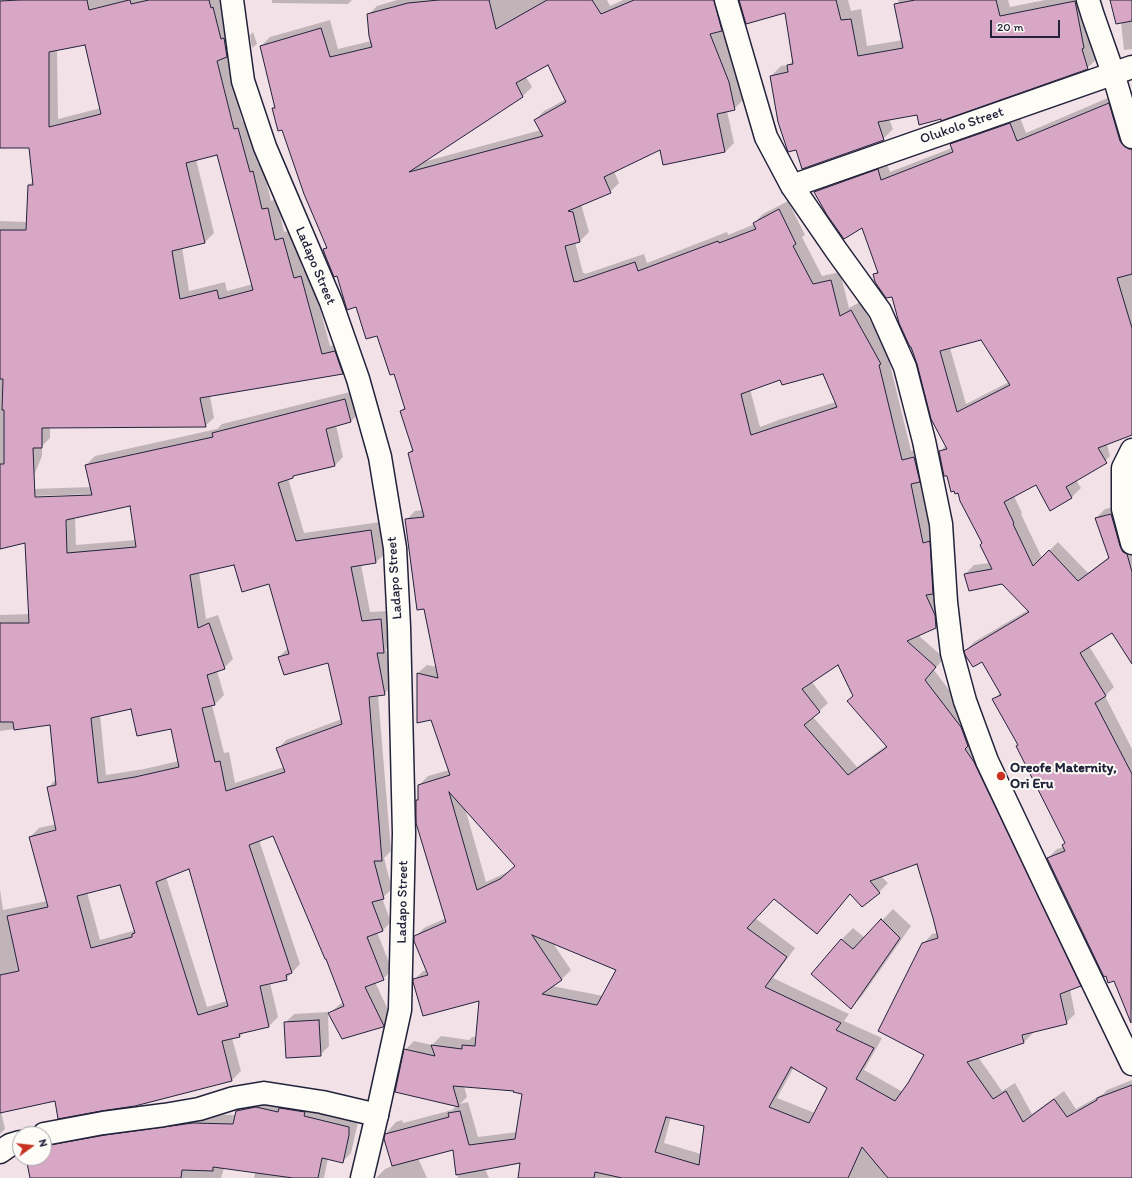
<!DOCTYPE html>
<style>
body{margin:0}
#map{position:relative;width:1132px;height:1178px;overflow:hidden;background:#f2e2e8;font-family:Itim,sans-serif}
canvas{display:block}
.north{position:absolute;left:12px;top:1126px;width:40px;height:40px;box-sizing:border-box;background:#fdfcf7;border:1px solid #a5a5ac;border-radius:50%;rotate:75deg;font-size:11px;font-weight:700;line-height:16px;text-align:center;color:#22223b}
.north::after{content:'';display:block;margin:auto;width:14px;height:18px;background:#c8321e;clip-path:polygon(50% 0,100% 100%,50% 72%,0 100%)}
.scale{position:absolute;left:990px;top:20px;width:70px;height:18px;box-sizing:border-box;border:2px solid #22223b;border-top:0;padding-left:5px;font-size:12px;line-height:14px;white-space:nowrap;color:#22223b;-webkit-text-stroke:3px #fdfcf7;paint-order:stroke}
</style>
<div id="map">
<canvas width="1132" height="1178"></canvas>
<div class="north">N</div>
<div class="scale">20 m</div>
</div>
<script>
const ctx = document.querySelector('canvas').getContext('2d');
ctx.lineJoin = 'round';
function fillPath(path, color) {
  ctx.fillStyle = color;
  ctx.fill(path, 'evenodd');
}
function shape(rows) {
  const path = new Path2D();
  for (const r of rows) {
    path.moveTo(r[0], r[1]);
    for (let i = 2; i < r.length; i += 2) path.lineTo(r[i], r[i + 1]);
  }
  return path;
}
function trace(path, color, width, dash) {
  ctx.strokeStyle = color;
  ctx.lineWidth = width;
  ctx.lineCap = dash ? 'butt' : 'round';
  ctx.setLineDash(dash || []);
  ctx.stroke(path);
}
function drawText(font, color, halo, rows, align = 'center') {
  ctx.font = font + ' Itim,sans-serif';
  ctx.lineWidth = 4;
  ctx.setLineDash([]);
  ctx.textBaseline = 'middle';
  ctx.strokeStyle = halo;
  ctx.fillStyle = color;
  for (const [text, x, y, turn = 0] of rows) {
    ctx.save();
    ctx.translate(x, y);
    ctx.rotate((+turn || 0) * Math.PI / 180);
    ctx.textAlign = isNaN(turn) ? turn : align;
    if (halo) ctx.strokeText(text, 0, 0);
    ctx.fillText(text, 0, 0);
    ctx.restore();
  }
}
const shadow = shape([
 [0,0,222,0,236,48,227,56,242,121,247,119,258,164,262,163,271,201,277,199,284,232,292,230,303,270,309,268,330,346,344,343,351,364,343,373,210,396,214,418,205,426,50,427,50,438,42,446,42,456,26,495,32,489,91,487,86,465,95,456,217,429,222,424,354,391,360,413,351,421,336,425,343,457,334,466,296,474,293,477,288,478,304,533,380,522,385,554,376,562,361,565,370,612,389,611,393,643,386,649,393,685,384,694,378,695,391,851,384,858,392,889,382,898,391,922,382,931,377,932,392,970,383,979,375,982,392,1018,383,1027,330,1013,339,1005,343,1002,326,958,274,835,259,840,300,964,286,979,270,983,278,1017,269,1026,244,1032,240,1036,232,1038,241,1071,232,1080,135,1105,56,1099,1,1112,5,1129,0,1134,0,889,3,910,47,901,30,837,39,828,56,824,48,788,56,779,51,724,0,731,0,615,30,614,24,501,0,547,0,221,27,222,29,185,34,180,30,146,0,147],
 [86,44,101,108,58,119,57,49],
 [218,154,253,284,227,291,225,282,189,291,182,247,205,242,214,233,196,159],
 [97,494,97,496,31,498,31,496],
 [131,505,136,540,76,545,75,517],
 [234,564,270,583,288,648,279,657,329,662,342,719,286,740,278,749,284,767,235,783,229,752,224,753,212,705,215,704,224,695,217,671,224,668,233,659,218,615,206,619,199,572],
 [132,708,171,728,179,761,144,769,106,775,100,715],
 [190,868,227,1001,207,1007,166,877],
 [121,883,136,930,100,940,87,892],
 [272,0,352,0,348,4,272,3],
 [397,0,607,0,610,6,623,0,720,0,730,21,721,30,738,72,743,100,734,109,727,111,734,143,725,152,661,149,614,171,619,183,610,192,581,204,589,232,580,241,575,242,583,273,585,273,585,274,644,254,647,263,727,232,728,235,755,224,754,223,763,214,788,201,805,235,802,237,822,276,840,272,849,308,860,302,889,354,888,356,911,451,923,448,928,472,920,480,932,534,945,618,936,627,918,635,944,658,934,670,970,718,1089,977,1080,985,1070,989,1075,1014,1066,1023,1032,1031,1033,1033,1024,1042,978,1057,1002,1091,1015,1083,1032,1114,1064,1091,1076,1109,1103,1094,1107,1090,1132,1080,1132,1178,519,1178,522,1162,485,1169,489,1178,458,1178,454,1149,418,1158,427,1178,376,1178,385,1169,392,1166,385,1139,387,1132,396,1122,402,1120,403,1123,452,1110,457,1105,405,1050,414,1041,432,1045,441,1036,469,1040,472,1037,477,1037,480,999,414,980,423,971,427,970,415,937,424,928,446,918,417,801,419,799,419,785,428,776,449,770,418,673,427,665,437,667,406,520,415,511,423,510,409,453,413,448,401,411,405,407,394,373,378,334,357,306,338,275,324,249,327,246,283,128,274,108,275,106,261,46,270,37,330,20,338,49,371,41,368,15,377,6],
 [548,63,566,99,544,111,535,120,541,130,423,162,523,96,532,87,526,77],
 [823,373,836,402,781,419,760,427,750,389,781,378],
 [839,663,854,695,887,745,857,767,813,717,828,703,812,682],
 [465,808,516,865,510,871,486,882],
 [918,863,938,933,932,934,923,944,925,1054,903,1092,864,1070,882,1038,844,1021,849,1014,773,978,795,948,755,918,775,898,817,933,826,924,851,893,879,892,888,883,881,876],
 [552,942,617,969,603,996,552,986,562,979,571,970],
 [1021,1030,1024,1038,1022,1038],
 [794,1067,829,1087,815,1113,777,1098],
 [464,1086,515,1090,523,1093,517,1132,478,1137,468,1102,460,1104,467,1097],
 [671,1117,705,1125,701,1154,664,1143],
 [740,0,848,0,851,11,861,9,867,46,903,40,905,22,898,0,1008,0,1010,7,1045,0,1084,0,1097,59,1087,68,941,118,917,114,889,119,893,129,883,139,771,76,781,66,789,65,793,60,785,11],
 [1111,0,1132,0,1132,49,1124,50,1121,22],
 [253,32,257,44,252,48,250,35],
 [1117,94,1132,137,1132,431,1102,425,1110,456,1101,465,1076,480,1081,488,1072,497,1051,509,1036,484,1014,496,1022,513,1021,514,1042,558,1058,542,1088,573,1110,556,1096,518,1105,509,1120,506,1132,543,1132,660,1112,632,1089,646,1114,687,1105,696,1132,749,1132,836,1080,868,1132,853,1132,1010,1128,1012,1115,980,1048,858,1057,849,1064,847,1066,843,1019,745,994,699,1001,692,983,661,965,651,974,642,1028,610,1002,582,965,574,974,565,990,563,983,543,940,452,946,445,918,364,892,296,874,275,878,270,863,227,815,192,824,183,886,161,890,172,952,148,951,144,960,135,1019,115,1026,133],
 [982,339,1009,382,966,404,950,348],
 [893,909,911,926,862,996,851,1007,813,974,842,939,853,928,865,938],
 [328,1012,329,1046,320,1055,285,1023,294,1014],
 [266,1098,359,1118,351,1153,342,1162,328,1158,324,1178,254,1178,255,1172,224,1168,221,1178,31,1178,26,1158,44,1158,44,1136,203,1114,236,1115,237,1111,246,1102]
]);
const building = shape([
 [19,0,87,0,89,10,129,0,130,0,131,4,149,0,209,0,211,8,213,7,221,39,224,38,227,57,217,61,234,129,238,128,250,172,253,171,262,209,268,208,275,240,283,238,294,278,301,276,322,354,335,351,343,374,200,398,206,427,42,428,42,448,33,448,35,497,92,495,85,465,213,437,212,433,345,399,351,422,326,429,335,466,293,476,293,478,278,483,296,541,371,530,376,563,351,567,362,621,381,619,384,653,377,653,385,695,369,697,382,861,374,861,384,899,372,902,383,931,367,937,384,980,365,987,384,1026,383,1027,342,1039,328,1013,344,1006,326,959,325,959,273,836,249,845,292,973,286,975,287,980,260,986,269,1027,239,1034,240,1037,222,1041,232,1081,135,1106,101,1111,58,1119,55,1101,0,1113,0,975,19,971,7,916,48,907,29,837,56,830,47,787,56,785,50,725,14,730,13,722,0,722,0,623,29,623,25,543,0,549,0,464,4,464,4,410,2,410,3,379,0,379,0,230,26,230,28,185,33,185,29,148,0,148,0,1,19,0],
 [85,45,101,114,49,127,49,52,85,45],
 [217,155,253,290,219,299,217,290,180,299,172,251,205,243,186,163,217,155],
 [130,506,136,547,67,553,66,520,130,506],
 [234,565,242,592,269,584,289,654,278,657,284,675,328,663,342,724,276,748,285,772,226,791,220,761,215,762,202,708,215,705,207,675,225,669,209,623,198,628,190,575,234,565],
 [131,709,137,736,171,729,179,767,135,777,98,783,91,718,131,709],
 [189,869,228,1006,198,1015,156,882,189,869],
 [120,885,135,933,132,934,132,937,91,948,77,896,120,885],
 [439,0,489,0,496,29,547,0,592,0,601,14,634,0,714,0,722,31,710,34,729,82,735,110,717,114,725,152,663,165,660,150,604,177,611,193,568,211,573,212,580,242,565,246,574,282,576,281,576,282,635,262,638,271,718,241,719,243,756,229,753,223,779,209,796,244,793,246,813,284,831,280,840,316,851,310,881,364,879,365,902,460,914,457,920,482,911,484,923,543,930,541,933,594,926,595,935,615,936,628,907,641,936,667,925,680,961,727,968,746,965,749,974,762,1081,986,1060,994,1067,1024,1022,1035,1024,1043,967,1062,993,1099,1006,1091,1023,1122,1054,1099,1067,1117,1097,1100,1097,1098,1132,1085,1132,1178,888,1178,862,1147,848,1178,622,1178,595,1172,594,1178,518,1178,520,1163,456,1175,453,1150,392,1166,384,1139,385,1134,449,1117,448,1113,460,1111,469,1145,515,1139,522,1094,513,1092,514,1091,453,1086,459,1107,395,1092,404,1049,435,1056,431,1045,462,1049,462,1045,475,1046,479,1001,423,1016,413,982,413,979,428,975,414,941,414,936,446,922,416,823,416,800,418,800,418,785,450,775,431,720,417,723,417,673,438,678,424,609,417,610,405,519,424,517,408,453,413,451,400,411,405,409,394,374,390,375,377,336,366,339,356,307,347,310,337,276,334,277,325,255,323,249,327,248,304,194,282,130,278,131,272,108,275,108,260,46,321,28,330,57,372,47,369,36,367,14,408,3,439,0],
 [548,65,557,84,566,102,534,120,543,136,409,172,523,97,516,83,548,65],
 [823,374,837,407,772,428,751,435,741,394,780,380,782,385,823,374],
 [838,665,853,696,847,701,887,747,848,775,804,725,820,712,802,689,838,665],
 [449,792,515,866,500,879,477,890,449,792],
 [917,864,933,918,938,938,922,943,878,1031,924,1055,908,1083,895,1101,856,1079,874,1048,836,1030,841,1023,765,987,787,957,747,928,774,899,817,934,850,894,862,907,880,893,870,881,917,864],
 [532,935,616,970,597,1005,542,994,562,980,532,935],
 [791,1067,827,1088,809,1123,769,1107,791,1067],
 [666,1117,704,1126,699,1165,655,1152,666,1117],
 [739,0,836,0,841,20,851,19,858,56,903,48,894,4,915,0,996,0,1000,16,1075,1,1084,48,1082,49,1088,69,941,121,941,119,919,125,917,115,878,122,884,140,802,169,796,150,788,152,778,122,770,76,788,72,787,65,793,64,785,13,746,24,739,0],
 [1110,0,1132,0,1132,21,1116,24,1110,0],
 [1109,103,1120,141,1124,146,1129,149,1132,149,1132,274,1117,278,1132,328,1132,435,1098,448,1107,463,1066,487,1072,498,1050,511,1036,485,1004,502,1014,523,1013,524,1033,566,1049,550,1078,581,1109,558,1095,518,1111,514,1120,546,1123,552,1127,554,1132,572,1132,664,1112,633,1080,653,1106,696,1095,703,1132,774,1131,1023,1114,981,1108,983,1106,976,1104,977,1047,858,1065,851,1062,845,1065,843,1016,746,1018,745,992,699,1001,695,982,662,973,667,965,655,964,651,1029,612,1002,584,969,591,964,574,992,569,980,545,982,543,960,501,958,493,955,494,954,491,951,492,947,476,944,476,939,451,947,449,931,419,917,364,911,347,910,347,899,323,892,297,886,298,875,282,873,274,878,273,862,228,844,239,827,215,814,192,878,169,881,180,953,152,950,144,1010,123,1017,141,1109,103],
 [981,340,1010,385,957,412,940,351,981,340],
 [881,919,900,938,851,1009,811,974,841,939,853,949,881,919],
 [319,1020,321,1056,286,1058,284,1022,319,1020],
 [256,1107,278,1112,279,1108,305,1112,304,1116,349,1127,349,1135,343,1163,322,1158,318,1178,293,1178,213,1167,213,1171,182,1170,181,1178,30,1178,26,1158,44,1158,44,1146,105,1135,193,1123,233,1124,236,1111,256,1107]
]);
const minor = shape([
 [726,0,766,137,792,186,836,250,880,311,905,367,924,441,941,524,946,602,952,653,965,701,987,761,1051,896,1132,1064],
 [1088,0,1093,16,1113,73,1132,137],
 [792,186,1132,67],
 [1132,450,1123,468,1123,509,1132,543],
 [44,1134,103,1123,164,1115,199,1109,234,1098,264,1093,322,1102,377,1115],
 [0,1152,10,1145,20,1142]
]);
const secondary = shape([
 [232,0,243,81,265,147,331,302,358,379,380,457,395,548,399,627,404,833,400,1010,377,1115,362,1178]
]);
const markers = [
 [1001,776,5,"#c8321e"]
];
const streetNames = [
 ["Olukolo Street",962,126,-19],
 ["Ladapo Street",315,266,67],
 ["Ladapo Street",395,578,-94],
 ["Ladapo Street",403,902,-89]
];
const poiNames = [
 ["Oreofe Maternity,",1010,768],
 ["Ori Eru",1010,784]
];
fillPath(shadow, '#0003');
fillPath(building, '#d8a7c5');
trace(building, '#22223b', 1);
trace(minor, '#22223b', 25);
trace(secondary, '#22223b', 25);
trace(minor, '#fdfcf7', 22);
trace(secondary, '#fdfcf7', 22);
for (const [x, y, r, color] of markers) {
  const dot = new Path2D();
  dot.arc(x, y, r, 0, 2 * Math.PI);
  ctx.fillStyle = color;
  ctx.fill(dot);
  trace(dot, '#fdfcf7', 1.5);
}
drawText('14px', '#22223b', '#fdfcf7', streetNames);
drawText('bold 14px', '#22223b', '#fdfcf7', poiNames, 'left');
</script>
